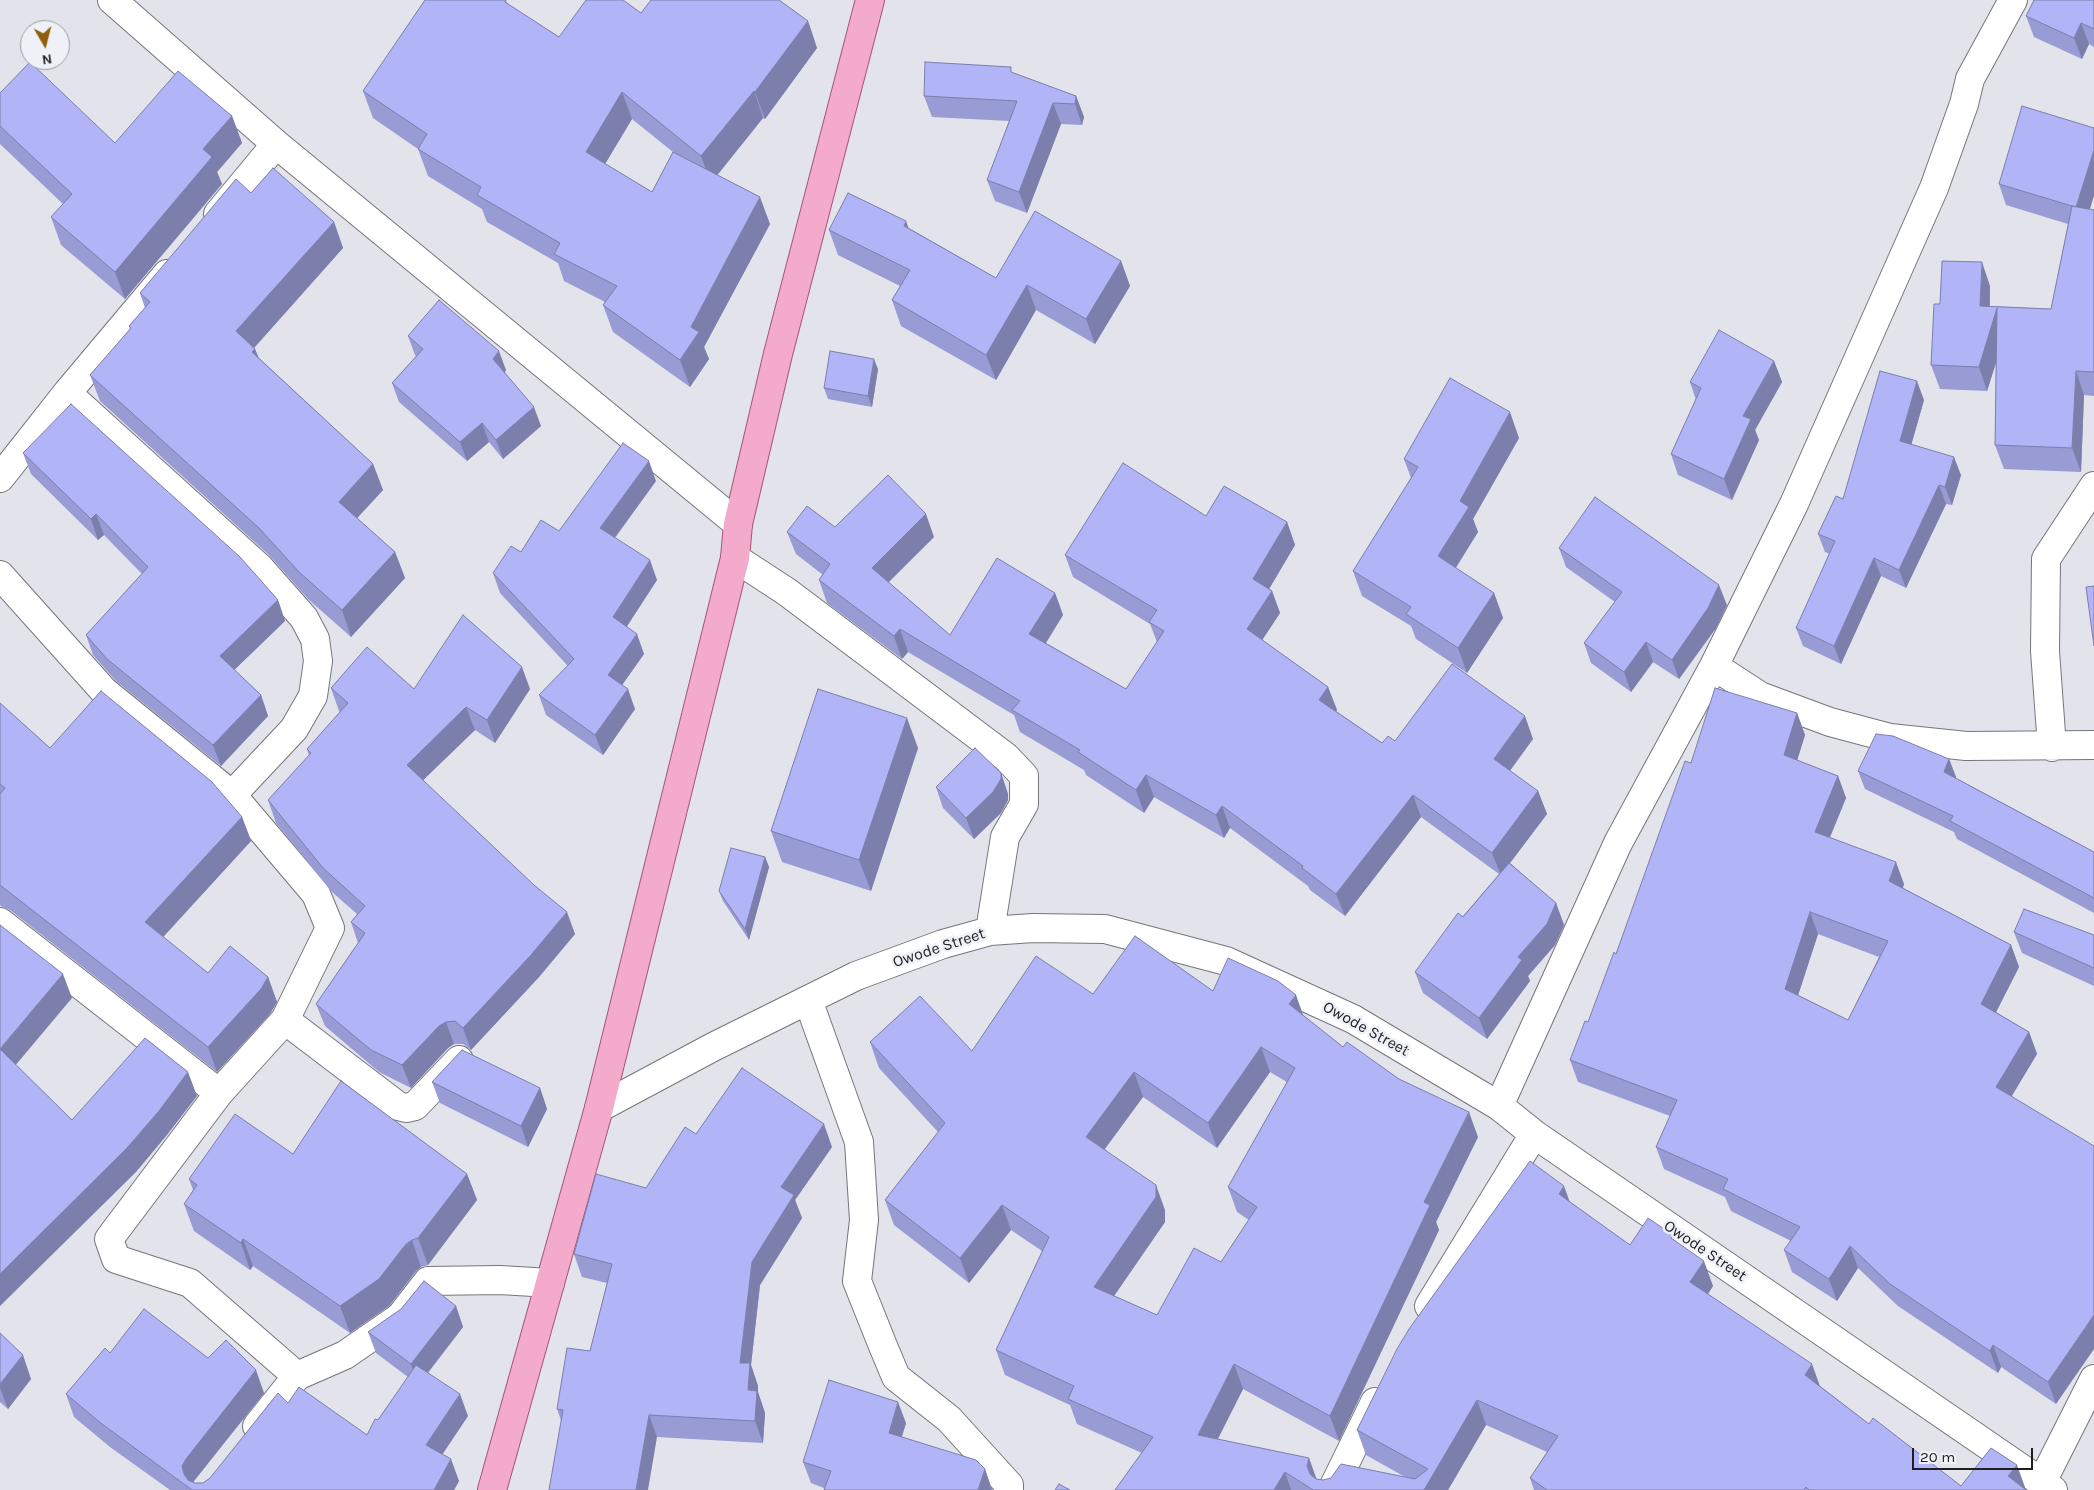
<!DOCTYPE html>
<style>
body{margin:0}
#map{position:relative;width:2094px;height:1490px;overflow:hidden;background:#e2e3eb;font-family:Karla,sans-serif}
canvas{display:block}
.north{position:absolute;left:20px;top:20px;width:50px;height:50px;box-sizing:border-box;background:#eff1f8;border:1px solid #9b9da2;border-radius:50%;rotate:172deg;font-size:14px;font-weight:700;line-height:20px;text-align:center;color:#1e1e21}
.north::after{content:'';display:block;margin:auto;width:18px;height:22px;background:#8f5f0a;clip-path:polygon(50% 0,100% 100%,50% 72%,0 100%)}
.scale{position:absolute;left:1912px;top:1448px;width:121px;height:22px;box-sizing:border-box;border:2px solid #1e1e21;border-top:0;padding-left:6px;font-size:15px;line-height:18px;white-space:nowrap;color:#1e1e21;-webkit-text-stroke:4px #eff1f8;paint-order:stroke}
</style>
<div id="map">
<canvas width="2094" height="1490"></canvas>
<div class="north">N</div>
<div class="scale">20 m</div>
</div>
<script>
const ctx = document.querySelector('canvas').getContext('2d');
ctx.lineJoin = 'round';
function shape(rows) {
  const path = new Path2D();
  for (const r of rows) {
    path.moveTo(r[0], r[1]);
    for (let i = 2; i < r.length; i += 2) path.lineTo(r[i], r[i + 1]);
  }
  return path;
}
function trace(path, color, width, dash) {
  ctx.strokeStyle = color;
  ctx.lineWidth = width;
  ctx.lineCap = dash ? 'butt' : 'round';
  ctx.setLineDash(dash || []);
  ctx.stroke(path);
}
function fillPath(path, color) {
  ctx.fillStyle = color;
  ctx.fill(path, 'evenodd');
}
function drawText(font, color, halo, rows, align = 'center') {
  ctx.font = font + ' Karla,sans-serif';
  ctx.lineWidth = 5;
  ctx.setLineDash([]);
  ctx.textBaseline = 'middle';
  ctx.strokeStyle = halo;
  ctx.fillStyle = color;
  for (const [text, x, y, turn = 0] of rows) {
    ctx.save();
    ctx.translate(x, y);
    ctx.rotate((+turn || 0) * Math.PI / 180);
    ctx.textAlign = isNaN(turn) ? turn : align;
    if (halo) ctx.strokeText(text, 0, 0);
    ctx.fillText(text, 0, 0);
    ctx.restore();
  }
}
const minor = shape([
 [112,0,276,144,738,524],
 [218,214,276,144],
 [67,393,259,567,304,618,315,639,318,661,313,696,294,729,232,795],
 [0,478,67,393,167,274],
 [735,558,787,592,1006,757,1024,776,1024,804,1005,837,990,931],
 [0,575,104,691,232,795,316,894,330,928,285,1020,219,1093],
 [1714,666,1760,696,1830,722,1890,738,1966,746,2094,745],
 [2052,747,2045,651,2046,559,2094,486],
 [0,922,219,1093,109,1239,116,1259,190,1283,297,1376],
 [808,1000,859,1142,864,1220,857,1281,883,1346,896,1377,949,1419,1009,1485,1009,1490],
 [285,1020,398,1106,406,1108,415,1106,459,1060],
 [1499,1106,1618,843,1714,666,1794,504,1934,188,1964,104,1970,79,2013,0],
 [599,1108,713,1047,856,976,943,944,990,931,1033,928,1105,929,1226,961,1353,1019,1499,1106,1534,1134,2053,1490],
 [1429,1306,1534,1134],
 [257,1426,297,1376,345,1355,400,1317,428,1281,500,1280,550,1283],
 [2042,1482,2094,1379],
 [1332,1490,1375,1402]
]);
const major = shape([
 [492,1490,599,1108,735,558,738,524,778,354,870,0]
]);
const wall = shape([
 [506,0,507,4,559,37,641,13,808,21,817,48,765,119,763,118,717,175,770,224,704,347,709,359,690,387,613,332,603,305,605,302,564,281,558,263,487,222,482,209,428,176,418,149,373,118,363,91],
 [632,119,673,152,652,192,605,164],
 [2094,0,2094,47,2089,44,2082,59,2034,37,2026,16],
 [1013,73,1076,96,1084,117,1082,125,1061,124,1027,213,995,201,987,180,1009,121,932,117,924,96],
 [0,93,115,143,232,116,242,143,217,172,222,184,125,299,61,245,51,217,63,204,0,144],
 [1999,184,2094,210,2094,396,2084,395,2081,472,2004,469,1995,445,1996,362,1987,391,1940,389,1931,365,1940,304,1990,286,1990,306,2051,309,2068,224,2006,205],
 [251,193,334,222,343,248,254,348,255,349,259,358,373,464,383,490,357,518,395,552,405,578,351,637,308,599,269,555,100,401,90,375,130,330,129,326,145,308,140,293],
 [909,228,996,278,1121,261,1130,286,1095,344,1036,310,996,380,901,326,892,300,900,286,838,255,829,230],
 [408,336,506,370,505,372,541,426,503,459,489,442,467,461,399,402,392,383,416,356,415,355],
 [1774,361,1782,382,1755,430,1759,440,1732,500,1678,475,1671,454,1696,400,1690,382],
 [878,369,872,407,828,399,824,388],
 [1924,400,1911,445,1961,475,1952,505,1946,504,1906,588,1881,576,1841,664,1803,646,1796,628,1830,554,1825,552,1818,534,1843,499],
 [1519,438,1473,519,1478,532,1456,568,1494,593,1503,618,1467,673,1416,639,1411,626,1362,596,1353,571,1411,478,1404,459],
 [23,453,278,600,285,621,234,670,261,695,268,716,221,766,115,680,93,655,86,635,142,574,104,535,98,540,31,474],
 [656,481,615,538,657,580,627,626,644,654,622,685,635,709,603,755,546,715,539,695,568,666,500,593,493,573,521,552,559,531],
 [1206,516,1287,522,1295,545,1269,589,1272,591,1280,613,1262,640,1328,687,1337,710,1336,711,1382,743,1395,741,1533,739,1510,771,1538,791,1547,814,1510,863,1556,903,1564,925,1555,945,1528,976,1530,981,1487,1039,1423,993,1415,972,1499,874,1421,817,1345,916,1310,890,1308,886,1230,828,1224,838,1154,797,1144,813,1086,775,1084,770,1020,732,1014,715,908,652,902,659,827,603,819,580,823,575,796,554,787,532,835,527,934,537,888,582,950,635,1055,593,1063,615,1046,643,1126,689,1157,642,1150,624,1073,577,1065,555],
 [1559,548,1727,605,1716,628,1679,679,1653,662,1631,692,1591,663,1584,643,1615,602,1566,567],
 [331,688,414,689,530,689,495,743,475,730,423,780,575,934,539,977,471,1050,463,1044,454,1044,448,1048,411,1088,379,1072,325,1026,316,1004,358,943,351,922,357,914,331,891,276,823,268,800,309,756,307,749,340,712,339,711],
 [0,703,50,748,242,817,251,841,163,937,208,973,268,977,277,1002,270,1014,217,1072,10,910,2,907,0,905],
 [1797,713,1805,735,1797,760,1838,776,1846,798,1830,837,1904,884,1903,888,2011,945,2019,967,1996,1012,2029,1032,2037,1054,2011,1097,2056,1404,2001,1367,1998,1373,1898,1306,1858,1268,1837,1301,1792,1272,1784,1250,1791,1241,1731,1211,1725,1197,1664,1169,1656,1147,1670,1116,1578,1082,1570,1060,1588,1022,1616,954,1691,763],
 [1818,934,1879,957,1848,1020,1798,995],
 [918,748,871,891,782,862,771,831],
 [1949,759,1956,777,1956,778,2094,852,2094,913,1957,839,1954,832,1865,789,1858,771],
 [1001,773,1008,794,1008,800,1001,813,974,839,943,808,936,787],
 [765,857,769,867,749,940,723,901,719,891],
 [2014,932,2094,935,2094,986,2022,953],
 [1213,991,1304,1016,1343,1047,1478,1137,1436,1222,1439,1230,1339,1441,1243,1389,1218,1439,1317,1479,1323,1480,1407,1478,1366,1455,1357,1430,1570,1202,1630,1245,1675,1240,1713,1286,1708,1294,1820,1386,1869,1424,1961,1486,2026,1489,2026,1490,1534,1490,1530,1478,1547,1452,1486,1425,1448,1490,1115,1490,1142,1453,1077,1424,1070,1405,1005,1375,996,1350,1042,1251,1011,1230,969,1283,894,1225,885,1200,938,1132,879,1068,870,1042,972,1051,1093,994],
 [1270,1072,1287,1082,1228,1187,1237,1212,1249,1220,1221,1262,1157,1315,1114,1296,1165,1222,1165,1210,1105,1149,1143,1097,1217,1148],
 [432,1082,540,1088,547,1109,528,1147,440,1103],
 [696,1134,832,1147,795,1200,802,1218,760,1285,751,1365,758,1386,758,1392,765,1413,763,1443,657,1437,561,1420,557,1409,590,1351,607,1283,582,1277,574,1254,646,1188],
 [293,1154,467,1174,477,1200,428,1265,421,1267,416,1271,389,1306,350,1333,253,1266,250,1270,194,1231,184,1204,193,1190,189,1179],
 [456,1306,463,1327,428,1373,468,1416,442,1454,459,1481,454,1490,170,1490,110,1447,74,1417,66,1394,110,1353,208,1358,264,1393,193,1482,195,1483,203,1483,210,1478,288,1403,367,1435,408,1377,376,1353,368,1332],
 [0,1333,31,1379,8,1409,0,1402],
 [906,1423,902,1437,985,1469,992,1490,824,1490,824,1488,811,1483,803,1462]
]);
const shadedWall = shape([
 [808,21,817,48,765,119,755,92],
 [2081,23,2089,44,2082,59,2074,38],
 [754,91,763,118,711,183,701,156],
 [622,92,632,119,596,179,586,152],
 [1076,96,1084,117,1082,125,1075,104],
 [1053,103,1061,124,1027,213,1019,192],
 [232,116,242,143,217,172,222,184,125,299,115,272,203,149],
 [2094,150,2094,196,2084,228,2076,207],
 [760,197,770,224,704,347,709,359,690,387,680,360,691,327],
 [906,221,915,247,904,226],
 [334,222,343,248,245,358,236,331],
 [1121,261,1130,286,1095,344,1086,319],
 [1982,262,1990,286,1989,330,1980,306],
 [1027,285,1036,310,996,380,986,355],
 [1997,308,2006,332,1987,391,1979,367],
 [255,349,265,375,252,352],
 [499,351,506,370,500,378,493,359],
 [874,359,878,369,872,407,868,396],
 [1774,361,1782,382,1755,430,1759,440,1732,500,1724,479,1743,416],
 [2076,371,2084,395,2081,472,2072,448],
 [1917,381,1924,400,1907,460,1900,441],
 [534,407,541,426,503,459,496,440],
 [1510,412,1519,438,1473,519,1478,532,1447,581,1438,556,1460,501],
 [482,423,489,442,467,461,460,442],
 [1954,457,1961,475,1952,505,1945,487],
 [649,461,656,481,607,548,600,528],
 [373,464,383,490,348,528,339,502],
 [1939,485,1946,504,1906,588,1899,570],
 [96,514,104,535,98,540,91,519],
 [926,514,934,537,880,591,872,568],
 [1287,522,1295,545,1262,601,1253,579],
 [395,552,405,578,351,637,342,610],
 [1874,558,1881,576,1841,664,1834,646],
 [650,560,657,580,620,637,613,617],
 [1719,585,1727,605,1716,628,1679,679,1672,660],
 [1272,591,1280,613,1255,651,1247,629],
 [1055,593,1063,615,1037,657,1029,634],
 [1494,593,1503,618,1467,673,1458,648],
 [278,600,285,621,227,677,220,656],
 [900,629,908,652,902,659,894,636],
 [637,634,644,654,615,695,608,675],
 [1646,642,1653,662,1631,692,1624,672],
 [522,667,530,689,495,743,487,720],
 [1328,687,1337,710,1327,723,1319,700],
 [628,689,635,709,603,755,595,735],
 [261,695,268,716,221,766,213,745],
 [466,707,475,730,415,788,407,765],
 [1797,713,1805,735,1792,777,1784,755],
 [1525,716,1533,739,1502,781,1494,759],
 [907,718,918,748,871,891,859,860],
 [1949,759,1956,777,1951,790,1944,772],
 [1001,773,1008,794,1008,800,1001,813,974,839,966,818],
 [1146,775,1154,797,1144,813,1136,790],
 [1838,776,1846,798,1823,854,1815,832],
 [1538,791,1547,814,1501,875,1492,853],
 [1413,795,1421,817,1345,916,1336,894],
 [1222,806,1230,828,1224,838,1216,815],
 [242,817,251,841,154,947,145,922],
 [765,857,769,867,749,940,745,929],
 [1896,862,1904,884,1897,903,1889,881],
 [1556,903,1564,925,1555,945,1528,976,1530,981,1487,1039,1479,1018,1518,957],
 [567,912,575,934,539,977,471,1050,463,1028],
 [1810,912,1818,934,1793,1011,1785,989],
 [2011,945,2019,967,1989,1026,1981,1004],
 [63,974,72,998,9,1073,0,1049],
 [268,977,277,1002,270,1014,217,1072,208,1047],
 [1296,995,1305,1020,1289,1004],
 [446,1022,454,1044,448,1048,411,1088,402,1065,439,1026],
 [2029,1032,2037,1054,2004,1109,1996,1087],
 [1261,1047,1270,1072,1217,1148,1208,1123],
 [188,1072,197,1096,167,1135,136,1172,0,1306,0,1274],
 [1134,1072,1143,1097,1095,1162,1086,1137],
 [540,1088,547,1109,528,1147,521,1126],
 [1469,1112,1478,1137,1436,1222,1439,1230,1339,1441,1330,1416,1424,1202],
 [824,1124,832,1147,795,1200,802,1218,760,1285,751,1365,758,1386,758,1392,765,1413,763,1443,755,1421,748,1390,740,1363,752,1262,781,1187],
 [467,1174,477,1200,428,1265,418,1238],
 [1156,1185,1165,1210,1165,1222,1103,1312,1094,1287],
 [1564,1186,1573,1211,1559,1194],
 [1002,1205,1011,1230,969,1283,960,1258],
 [243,1239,253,1266,250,1270,241,1243],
 [412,1240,421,1267,416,1271,389,1306,350,1333,340,1306],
 [1850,1246,1858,1268,1837,1301,1829,1279],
 [1704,1261,1713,1286,1699,1307,1690,1282],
 [456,1306,463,1327,418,1385,411,1364],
 [2094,1315,2094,1349,2056,1404,2048,1382],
 [1993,1345,2001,1367,1998,1373,1990,1351],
 [23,1355,31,1379,8,1409,0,1388,0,1384],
 [1234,1364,1243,1389,1207,1460,1198,1435],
 [1812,1364,1821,1389,1805,1375],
 [256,1370,264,1393,194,1481,191,1488,184,1474,182,1466,186,1459],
 [460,1394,468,1416,434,1467,426,1445],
 [1477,1400,1486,1425,1448,1490,1424,1490],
 [898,1402,906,1423,896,1454,889,1433],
 [649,1415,657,1437,648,1490,636,1490],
 [1309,1458,1318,1483,1317,1490,1307,1466],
 [451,1459,459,1481,454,1490,434,1490],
 [2017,1465,2026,1490,2008,1476],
 [985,1469,992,1490,978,1490],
 [1285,1472,1291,1490,1274,1490]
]);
const building = shape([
 [425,0,506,0,505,2,559,37,586,0,623,0,641,13,651,0,779,0,808,21,755,92,754,91,701,156,622,92,586,152,652,192,673,152,760,197,691,327,699,332,680,360,603,305,617,286,554,254,560,243,477,195,481,187,418,149,427,134,363,91,425,0],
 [2034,0,2094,0,2094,29,2081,23,2074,38,2026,16,2034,0],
 [30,62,115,143,178,71,232,116,203,149,212,157,115,272,51,217,72,194,0,126,0,93,30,62],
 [925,62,1011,67,1011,72,1076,96,1075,104,1053,103,1019,192,987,180,1017,101,924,96,925,62],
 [2022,106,2094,128,2094,150,2076,207,2072,206,1999,184,2022,106],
 [273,168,334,222,236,331,255,349,252,352,373,464,339,502,395,552,342,610,299,572,260,529,90,375,131,328,129,326,150,302,140,293,236,179,251,193,273,168],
 [848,193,906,221,904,226,996,278,1035,211,1121,261,1086,319,1027,285,986,355,892,300,910,270,829,230,848,193],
 [2072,206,2094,210,2094,372,2076,371,2072,448,1995,445,1997,308,1979,367,1931,365,1934,304,1940,304,1942,261,1982,262,1980,306,2051,309,2072,206],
 [439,300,499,351,493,359,534,407,496,440,482,423,460,442,392,383,423,349,408,336,439,300],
 [1719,330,1774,361,1743,416,1751,419,1724,479,1671,454,1701,388,1690,382,1719,330],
 [830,351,874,359,868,396,824,388,830,351],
 [1880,371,1917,381,1900,441,1954,457,1945,487,1939,485,1899,570,1874,558,1834,646,1796,628,1835,541,1818,534,1836,496,1843,499,1880,371],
 [1450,378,1510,412,1460,501,1469,507,1438,556,1494,593,1458,648,1406,614,1411,607,1353,571,1418,467,1404,459,1450,378],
 [71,404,240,557,278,600,220,656,261,695,213,745,107,659,86,635,148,567,96,514,91,519,23,453,71,404],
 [623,443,649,461,600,528,650,560,613,617,637,634,608,675,628,689,595,735,539,695,574,659,493,573,511,546,521,552,541,520,559,531,623,443],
 [1123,463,1206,516,1224,486,1287,522,1253,579,1272,591,1247,629,1328,687,1319,700,1382,743,1388,736,1395,741,1452,664,1525,716,1494,759,1538,791,1492,853,1413,795,1336,894,1302,868,1303,866,1222,806,1216,815,1146,775,1136,790,1078,752,1080,750,1012,710,1020,701,900,629,894,636,819,580,830,564,787,532,807,506,835,527,888,475,926,514,872,568,950,635,997,558,1055,593,1029,634,1126,689,1164,631,1149,622,1157,610,1065,555,1123,463],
 [1595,497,1719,585,1708,608,1672,660,1646,642,1624,672,1584,643,1622,592,1559,548,1595,497],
 [2094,586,2094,646,2086,587,2094,586],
 [463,615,522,667,487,720,466,707,407,765,534,885,567,912,531,955,463,1028,455,1021,446,1022,439,1026,402,1065,371,1050,316,1004,365,933,351,922,365,906,323,868,268,800,311,753,307,749,348,703,331,688,367,647,414,689,463,615],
 [1715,688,1797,713,1784,755,1838,776,1815,832,1896,862,1889,881,2011,945,1981,1004,2029,1032,1996,1087,2094,1146,2094,1315,2048,1382,1993,1345,1990,1351,1890,1284,1850,1246,1829,1279,1784,1250,1800,1227,1723,1189,1728,1179,1656,1147,1677,1100,1570,1060,1585,1021,1588,1022,1614,952,1616,954,1685,761,1691,763,1715,688],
 [1810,912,1888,941,1848,1020,1785,989,1810,912],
 [818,689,907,718,859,860,771,831,818,689],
 [101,691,212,782,242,817,145,922,208,973,230,946,268,977,261,989,208,1047,0,885,0,794,5,788,0,784,0,703,50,748,101,691],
 [1876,734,1893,736,1949,759,1944,772,2094,852,2094,898,1950,821,1953,816,1858,771,1876,734],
 [975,748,1001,773,1001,779,993,792,966,818,936,787,975,748],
 [731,848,765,857,745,929,719,891,731,848],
 [1509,863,1556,903,1547,924,1518,957,1522,960,1479,1018,1415,972,1458,913,1463,917,1509,863],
 [2024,909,2094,935,2094,968,2014,932,2024,909],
 [0,925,63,974,0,1049,72,1120,145,1038,188,1072,159,1111,127,1148,0,1274,0,925],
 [1135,936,1213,991,1228,958,1278,981,1296,995,1289,1004,1343,1047,1347,1042,1399,1079,1469,1112,1424,1202,1430,1205,1330,1416,1234,1364,1198,1435,1309,1458,1307,1466,1310,1474,1316,1479,1323,1480,1331,1478,1341,1464,1415,1479,1428,1469,1357,1430,1397,1349,1409,1329,1530,1161,1564,1186,1559,1194,1630,1245,1648,1218,1673,1235,1671,1238,1704,1261,1690,1282,1812,1364,1805,1375,1869,1424,1873,1418,1961,1486,1991,1448,2017,1465,2008,1476,2026,1490,1809,1490,1806,1487,1804,1490,1547,1490,1530,1478,1558,1436,1477,1400,1424,1490,1313,1490,1285,1472,1274,1490,1115,1490,1153,1437,1068,1399,1074,1386,996,1350,1049,1237,1002,1205,960,1258,885,1200,945,1123,870,1042,920,996,972,1051,1036,956,1093,994,1135,936],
 [1261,1047,1295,1068,1228,1187,1257,1207,1221,1262,1194,1248,1157,1315,1094,1287,1156,1197,1156,1185,1086,1137,1134,1072,1208,1123,1261,1047],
 [462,1050,540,1088,521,1126,432,1082,462,1050],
 [742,1068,824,1124,781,1187,794,1195,752,1262,740,1363,750,1363,748,1390,757,1391,755,1421,649,1415,636,1490,549,1490,563,1410,557,1409,567,1348,590,1351,612,1264,574,1254,596,1174,646,1188,685,1127,696,1134,742,1068],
 [341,1081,467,1174,418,1238,412,1240,406,1244,379,1279,340,1306,243,1239,241,1243,184,1204,197,1185,189,1179,235,1114,293,1154,341,1081],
 [424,1281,456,1306,411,1364,368,1332,401,1309,424,1281],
 [144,1309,208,1358,226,1340,256,1370,186,1459,182,1466,184,1474,188,1480,195,1483,203,1483,210,1478,278,1393,288,1403,299,1387,367,1435,375,1419,378,1420,416,1365,460,1394,426,1445,451,1459,434,1490,192,1490,102,1424,66,1394,105,1348,110,1353,144,1309],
 [0,1333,23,1355,0,1384,0,1333],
 [829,1380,898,1402,889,1433,976,1460,985,1469,978,1490,824,1490,831,1471,803,1462,829,1380],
 [1059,1484,1070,1490,1055,1490,1059,1484]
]);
const streetNames = [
 ["Owode Street",939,948,-18],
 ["Owode Street",1366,1029,29],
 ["Owode Street",1705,1251,34]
];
trace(minor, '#75767c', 30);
trace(major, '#a45479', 30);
trace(minor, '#fff', 28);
trace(major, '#f4aacb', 28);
fillPath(wall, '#989bd4');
fillPath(shadedWall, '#7c7eac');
fillPath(building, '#b1b4f6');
trace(building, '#7c7eac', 1);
drawText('16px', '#1e1e21', '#eff1f8', streetNames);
</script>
